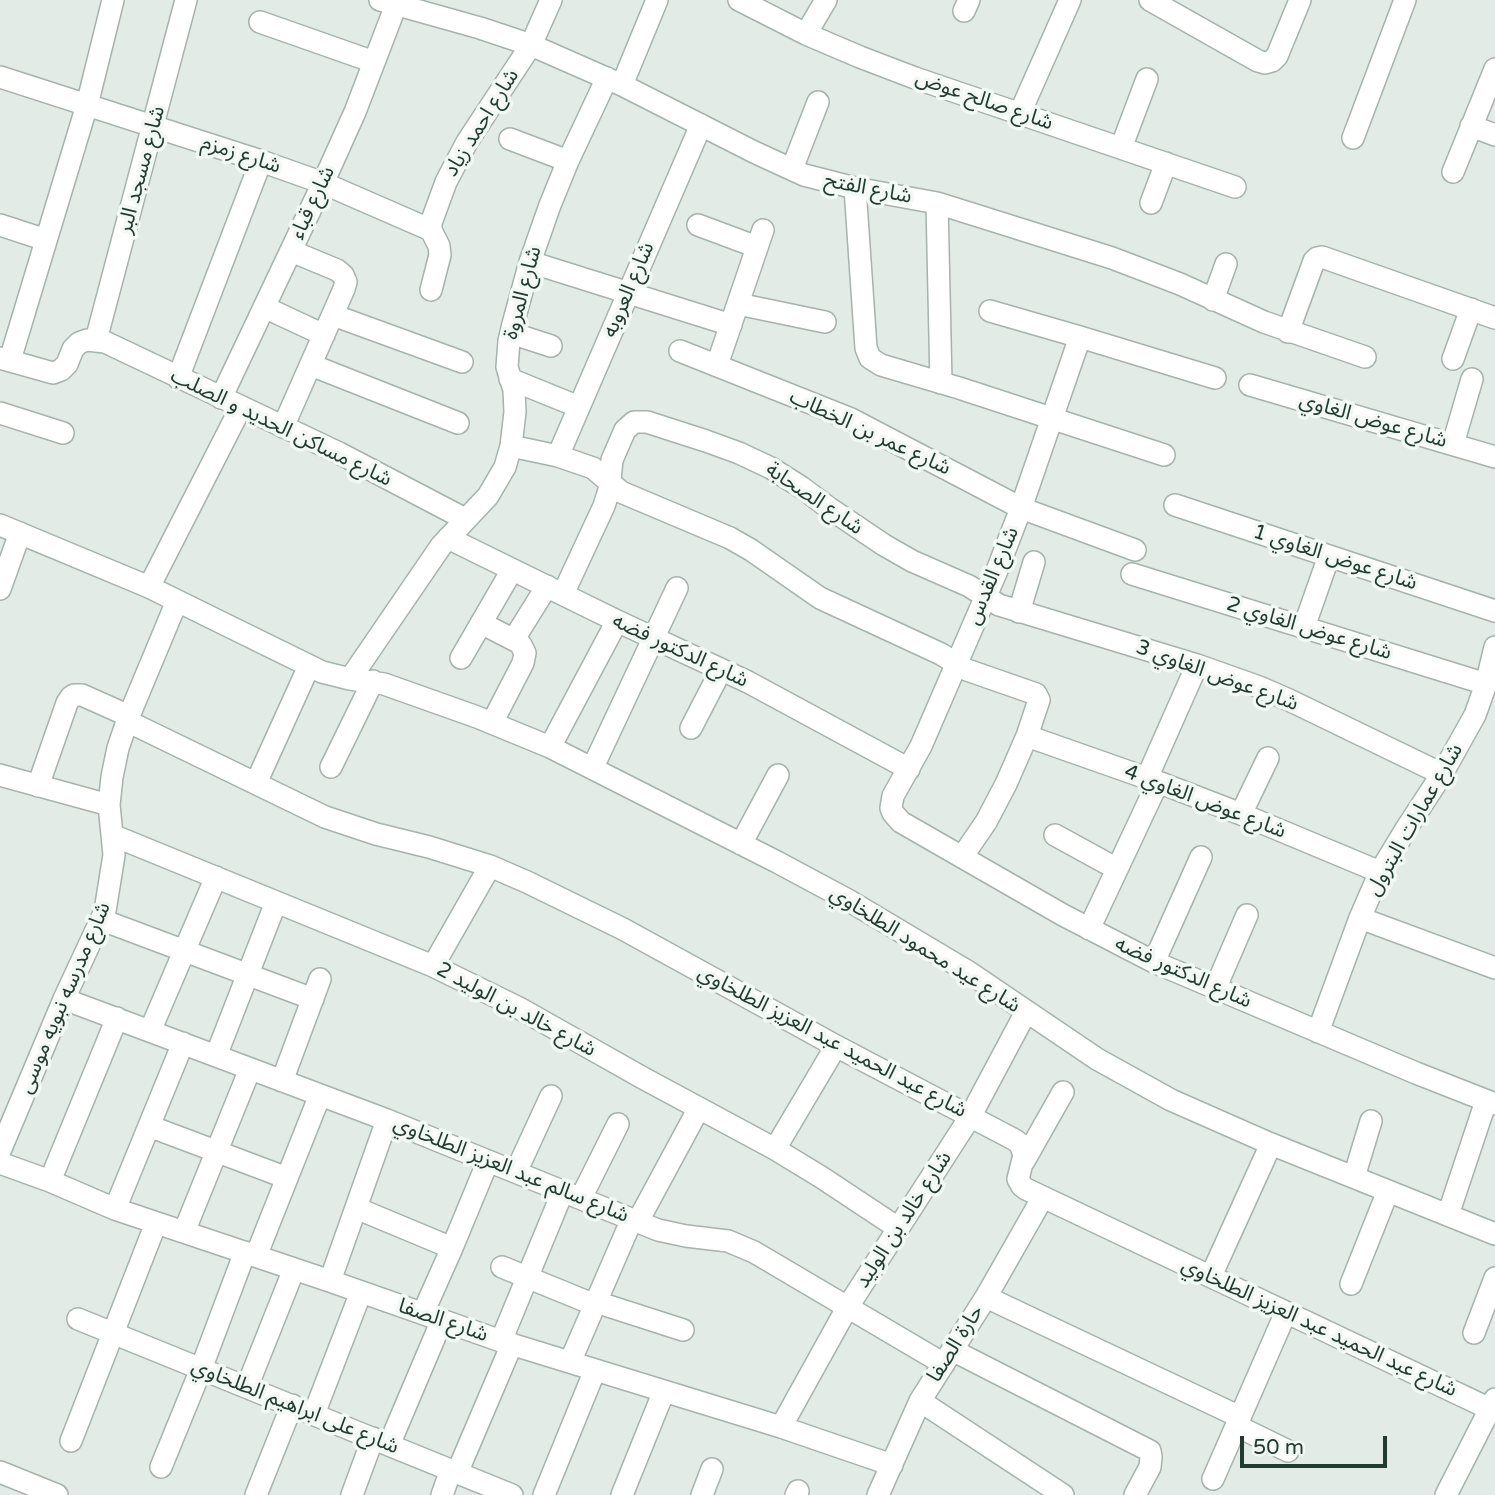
<!DOCTYPE html>
<meta charset="utf-8">
<style>
body{margin:0}
#map{position:relative;width:1495px;height:1495px;overflow:hidden;background:#e2ebe6;font-family:"Varela Round",sans-serif}
canvas{display:block}
.scale{position:absolute;left:1240px;top:1436px;width:147px;height:32px;box-sizing:border-box;border:4px solid #223b32;border-top:0;padding-left:9px;font-size:21px;line-height:24px;white-space:nowrap;color:#223b32;-webkit-text-stroke:5px #f2f8f4;paint-order:stroke}
</style>
<div id="map">
<canvas width="1495" height="1495"></canvas>
<div class="scale">50 m</div>
</div>
<script>
const ctx = document.querySelector('canvas').getContext('2d');
ctx.lineJoin = 'round';
function shape(rows) {
  const path = new Path2D();
  for (const r of rows) {
    path.moveTo(r[0], r[1]);
    for (let i = 2; i < r.length; i += 2) path.lineTo(r[i], r[i + 1]);
  }
  return path;
}
function trace(path, color, width, dash) {
  ctx.strokeStyle = color;
  ctx.lineWidth = width;
  ctx.lineCap = dash ? 'butt' : 'round';
  ctx.setLineDash(dash || []);
  ctx.stroke(path);
}
function drawText(font, color, halo, rows, align = 'center') {
  ctx.font = font + ' "Varela Round","Noto Sans Arabic",sans-serif';
  ctx.lineWidth = 7;
  ctx.setLineDash([]);
  ctx.textBaseline = 'middle';
  ctx.strokeStyle = halo;
  ctx.fillStyle = color;
  for (const [text, x, y, turn = 0] of rows) {
    ctx.save();
    ctx.translate(x, y);
    ctx.rotate((+turn || 0) * Math.PI / 180);
    ctx.textAlign = isNaN(turn) ? turn : align;
    if (halo) ctx.strokeText(text, 0, 0);
    ctx.fillText(text, 0, 0);
    ctx.restore();
  }
}
const minor = shape([
 [380,0,480,28,531,45,622,85,754,152,804,175,855,188,937,203,1112,258,1180,284,1264,322,1365,357],
 [739,0,806,34,860,57,915,78,1235,187],
 [1150,0,1258,61,1265,63,1272,61,1277,56,1300,0],
 [964,11,969,0],
 [260,22,374,62],
 [806,34,826,0],
 [0,77,261,161,323,183,431,230],
 [622,85,657,0],
 [1020,113,1070,0],
 [1471,126,1495,135],
 [1353,138,1405,0],
 [510,139,568,161],
 [1121,148,1147,79],
 [792,169,818,102],
 [1453,172,1495,69],
 [855,188,866,348,870,358,881,365,959,388,1164,455],
 [937,203,941,383],
 [1151,203,1166,163],
 [0,225,46,240],
 [698,225,757,247],
 [530,262,731,325],
 [431,290,440,255,439,246,431,230,431,223,446,182,467,142,531,45,551,0],
 [1213,300,1226,264],
 [738,304,825,322],
 [264,307,324,335],
 [990,311,1080,337,1215,378],
 [333,315,462,362],
 [1288,332,1314,261,1317,258,1322,257,1495,318],
 [511,333,551,346],
 [1080,337,1021,508,998,568,921,746,893,796,891,808,893,813,901,822,1063,915,1154,962,1416,1073,1495,1104],
 [96,340,186,0],
 [680,351,851,419,1021,508,1135,550],
 [0,358,53,373,61,370,67,364,73,349,79,343,87,340,105,342,339,453,465,519],
 [1453,359,1471,309],
 [10,360,87,105,113,0],
 [311,365,458,423],
 [717,365,763,230],
 [178,378,261,161],
 [510,379,579,407],
 [1250,385,1495,457],
 [221,398,323,183,355,112,396,5],
 [0,413,63,433],
 [283,427,344,289,346,282,343,275,337,270,291,251],
 [1453,444,1472,379],
 [511,446,558,456,593,468,621,492,730,538,751,550,820,598,941,654,967,670,1036,694,1039,700,1027,736,1006,784,986,822,962,857],
 [558,456,701,125],
 [1175,505,1495,611],
 [0,525,149,587,322,672,350,679,384,684,477,717,550,747,777,862,848,900,967,971,1097,1059,1171,1100,1271,1144,1495,1234],
 [448,538,617,621,748,682,909,769],
 [1132,574,1486,684],
 [149,587,241,407],
 [0,589,20,533],
 [563,594,604,506,609,490,612,460,625,430,634,422,647,422,706,441,739,453,771,468,801,487,829,508,884,545,912,561,969,586,999,605,1197,665,1259,687,1289,700,1442,774],
 [1019,612,1034,562],
 [481,623,518,642,521,645,525,653,523,663,492,723],
 [1304,627,1329,556],
 [514,639,547,586],
 [461,658,512,570],
 [350,679,441,546,488,496,505,467,511,446,515,412,514,390,507,367,509,341,513,324,530,262,550,205,568,161,607,78],
 [127,721,325,817,376,834,429,847,490,866,527,882,623,929,836,1046,1015,1140,1020,1144,1024,1155,1018,1179,1022,1186,1026,1189,1490,1409],
 [691,728,721,670],
 [1027,736,1158,782,1241,814,1380,872],
 [550,747,617,621],
 [331,767,373,681],
 [593,767,677,588],
 [0,775,109,805],
 [1147,778,1197,665],
 [256,783,309,666],
 [38,786,67,703,71,697,74,695,82,695,129,716],
 [1241,814,1268,758],
 [112,835,433,966,519,1008,643,1078,775,1149,821,1177,898,1228],
 [1055,835,1117,869],
 [741,844,778,775],
 [1360,918,1495,968],
 [102,920,313,999],
 [1089,929,1158,782],
 [1154,962,1201,857],
 [433,966,490,866],
 [1215,989,1247,915],
 [64,999,387,1120,658,1230,686,1236,728,1241,754,1252,944,1364],
 [150,1031,216,877],
 [1318,1032,1360,918,1380,872,1406,829,1442,774,1475,715,1486,684,1495,647],
 [216,1056,276,902],
 [282,1081,320,979],
 [149,1126,287,1178],
 [775,1149,836,1046],
 [0,1151,64,999,105,911,114,855,109,805,112,777,118,748,129,716,177,601],
 [1024,1161,1063,1092],
 [0,1163,50,1181,115,1209,330,1281,501,1341,781,1427,892,1465],
 [516,1172,551,1096],
 [1354,1177,1371,1121],
 [50,1181,117,1018],
 [581,1198,618,1124],
 [356,1208,452,1248],
 [115,1209,183,1043],
 [1448,1215,1486,1101],
 [638,1221,699,1108],
 [184,1232,250,1069],
 [256,1256,320,1095],
 [502,1267,595,1305],
 [1211,1276,1271,1144],
 [330,1281,387,1120],
 [1351,1284,1388,1191],
 [986,1297,1240,1417],
 [596,1302,683,1330],
 [423,1313,452,1248,488,1161],
 [78,1319,512,1495],
 [1474,1333,1495,1278],
 [501,1341,563,1191],
 [952,1350,1150,1451,1151,1457,1150,1467,1135,1495],
 [570,1362,632,1219],
 [247,1387,294,1269],
 [920,1401,1063,1495],
 [314,1414,361,1292],
 [1237,1426,1288,1451],
 [781,1427,847,1308,970,1117,1026,1012],
 [71,1441,156,1223],
 [389,1445,442,1320],
 [161,1467,201,1369,245,1252],
 [0,1472,57,1495],
 [457,1473,512,1344],
 [1213,1479,1286,1312],
 [256,1495,292,1405],
 [352,1495,373,1438],
 [442,1495,451,1470],
 [544,1495,595,1370],
 [622,1495,664,1391],
 [702,1495,712,1469],
 [796,1495,798,1491],
 [878,1495,920,1401,986,1297,1043,1197],
 [1446,1495,1495,1399]
]);
const streetNames = [
 ["شارع صالح عوض",984,101,19],
 ["شارع احمد زياد",482,123,-58],
 ["شارع زمزم",241,155,18],
 ["شارع مسجد البر",142,170,-75],
 ["شارع الفتح",868,189,11],
 ["شارع قباء",313,203,-65],
 ["شارع العروبه",629,290,-67],
 ["شارع المروة",523,293,-75],
 ["شارع عوض الغاوي",1373,421,16],
 ["شارع مساكن الحديد و الصلب",281,428,26],
 ["شارع عمر بن الخطاب",870,433,25],
 ["شارع الصحابة",814,499,34],
 ["شارع عوض الغاوي 1",1335,558,18],
 ["شارع القدس",993,576,-67],
 ["شارع عوض الغاوي 2",1309,629,17],
 ["شارع الدكتور فضه",680,651,25],
 ["شارع عوض الغاوي 3",1217,676,20],
 ["شارع عوض الغاوي 4",1205,802,21],
 ["شارع عمارات البترول",1415,820,-60],
 ["شارع عيد محمود الطلخاوي",925,950,32],
 ["شارع الدكتور فضه",1183,973,24],
 ["شارع مدرسه نبويه موسى",65,998,-67],
 ["شارع خالد بن الوليد 2",516,1010,28],
 ["شارع عبد الحميد عبد العزيز الطلخاوي",832,1042,28],
 ["شارع سالم عبد العزيز الطلخاوي",511,1170,22],
 ["شارع خالد بن الوليد",904,1220,-57],
 ["شارع الصفا",443,1321,19],
 ["شارع عبد الحميد عبد العزيز الطلخاوي",1319,1328,25],
 ["حارة الصفا",956,1344,-58],
 ["شارع على ابراهيم الطلخاوي",295,1407,22]
];
trace(minor, '#a5b3ac', 24);
trace(minor, '#fff', 21);
drawText('21px', '#223b32', '#f2f8f4', streetNames);
</script>
